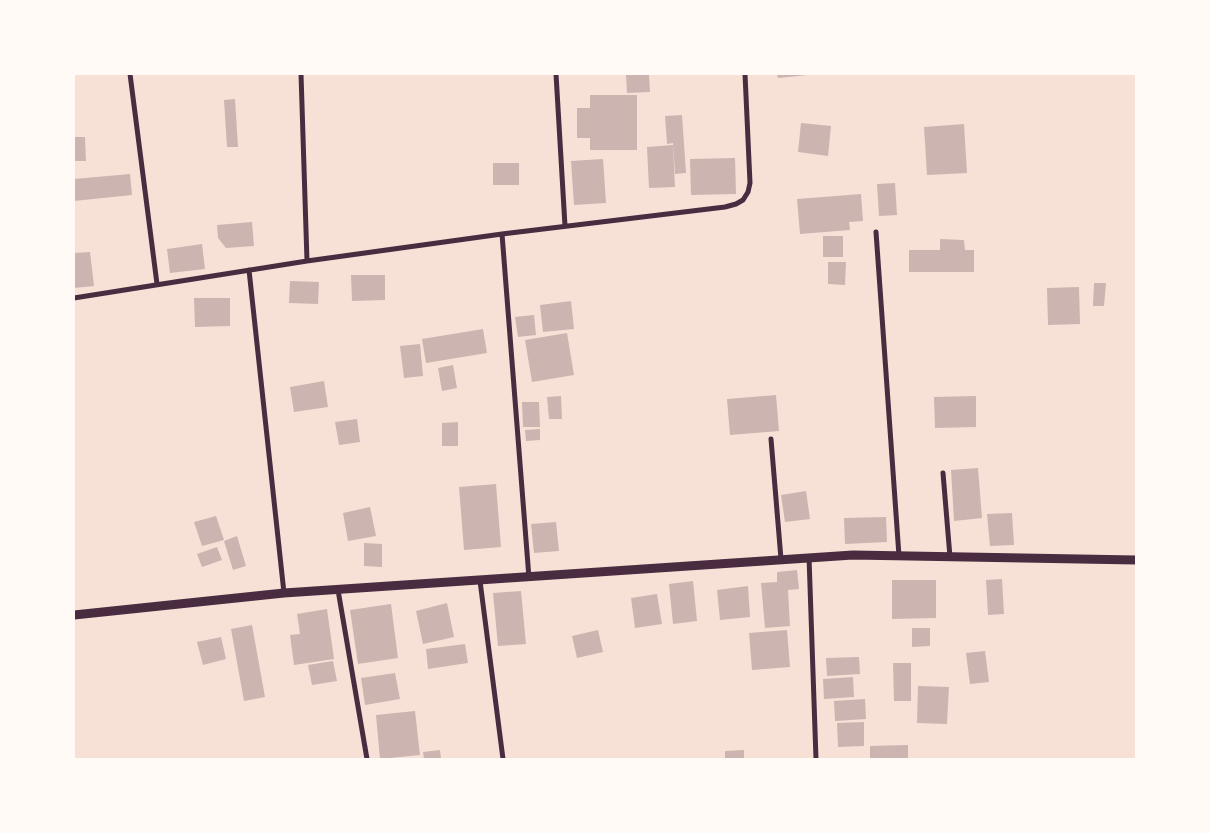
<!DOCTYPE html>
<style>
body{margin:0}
#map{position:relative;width:1210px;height:833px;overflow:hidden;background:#f7e1d7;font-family:"DM Sans",sans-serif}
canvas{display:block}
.frame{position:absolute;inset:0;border:75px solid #fffaf5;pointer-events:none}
</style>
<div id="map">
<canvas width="1210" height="833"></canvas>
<div class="frame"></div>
</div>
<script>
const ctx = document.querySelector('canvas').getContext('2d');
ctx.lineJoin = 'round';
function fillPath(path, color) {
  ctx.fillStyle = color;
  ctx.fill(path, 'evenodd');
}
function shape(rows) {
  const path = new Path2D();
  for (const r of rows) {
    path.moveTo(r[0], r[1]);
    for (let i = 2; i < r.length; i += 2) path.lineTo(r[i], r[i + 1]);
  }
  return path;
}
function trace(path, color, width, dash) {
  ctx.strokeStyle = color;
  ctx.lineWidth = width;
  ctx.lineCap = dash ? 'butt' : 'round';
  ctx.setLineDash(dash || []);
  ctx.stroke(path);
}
const building = shape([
 [626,74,649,74,650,92,627,93],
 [777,74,808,74,808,75,778,78],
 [590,95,637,95,637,150,590,150,590,138,577,138,577,108,590,108],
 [235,99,238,147,227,147,224,100],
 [682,115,686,173,675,174,673,143,667,144,665,116],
 [801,123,831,126,828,156,798,152],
 [964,124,967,173,927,175,924,127],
 [74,137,85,137,86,161,74,161],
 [673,145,675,187,649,188,647,147],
 [735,158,736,194,691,195,690,159],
 [603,159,606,203,574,205,571,161],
 [493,163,519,163,519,185,493,185],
 [130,174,132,195,74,201,74,179],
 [895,183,897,215,879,216,877,184],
 [861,194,863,221,849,222,850,230,800,234,797,199],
 [252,222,254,246,226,248,218,238,217,225],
 [823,236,843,236,843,257,823,257],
 [940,239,964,240,965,250,974,250,974,272,909,272,909,250,940,250],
 [202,244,205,269,170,273,167,249],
 [90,252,94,286,74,288,74,253],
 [828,262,846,262,845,285,828,284],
 [351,275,385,275,385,300,352,301],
 [290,281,319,282,318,304,289,303],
 [1094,283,1106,283,1104,306,1093,306],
 [1079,287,1080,324,1048,325,1047,288],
 [194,298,230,298,230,326,195,327],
 [571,301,574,329,543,332,540,305],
 [534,315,536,335,518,337,515,317],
 [483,329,487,353,426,363,422,339],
 [567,333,574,375,532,382,525,340],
 [420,344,423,376,404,378,400,346],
 [453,365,457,388,442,391,438,368],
 [324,381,328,407,294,412,290,387],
 [776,395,779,431,730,435,727,399],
 [561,396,562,419,549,419,547,397],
 [976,396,976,427,935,428,934,397],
 [522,402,539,402,540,427,523,427],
 [357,419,360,442,339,445,335,422],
 [458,422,458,446,442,446,442,423],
 [540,429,540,440,526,441,525,430],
 [978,468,982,518,954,521,951,470],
 [496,484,501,547,464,550,459,487],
 [806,491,810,519,785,522,781,495],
 [370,507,376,536,348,541,343,513],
 [1012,513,1014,545,990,546,987,514],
 [216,516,224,540,202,546,194,522],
 [886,517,887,542,845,544,844,518],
 [556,522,559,551,534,553,531,524],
 [237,536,246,566,233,570,224,541],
 [364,543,382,544,382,567,364,566],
 [217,547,222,560,202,567,197,554],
 [797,570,799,589,788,590,790,626,765,628,761,583,777,582,777,572],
 [1002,579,1004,614,988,615,986,580],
 [892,580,936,580,936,618,892,619],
 [693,581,697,621,673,624,669,584],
 [748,586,750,617,720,620,717,590],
 [521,591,526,644,498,646,493,593],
 [657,594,662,624,635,628,631,598],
 [447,603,454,637,423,644,416,611],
 [391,604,398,658,358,664,350,610],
 [327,609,334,659,294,665,290,635,300,634,297,614],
 [252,625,265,697,244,701,231,629],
 [912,628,930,628,930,646,912,647],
 [598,630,603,652,577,658,572,636],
 [787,630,790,667,752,670,749,633],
 [221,637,226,659,203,665,197,642],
 [465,644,468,663,428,669,426,649],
 [985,651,989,682,970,684,966,653],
 [859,657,860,674,827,676,826,658],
 [333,661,337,681,312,685,308,665],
 [893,663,911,663,911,701,894,701],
 [395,673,400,699,365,705,361,678],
 [853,677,854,697,824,699,823,679],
 [918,686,949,687,947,724,917,723],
 [865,699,866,719,835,721,834,701],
 [415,711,420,755,380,759,376,715],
 [864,722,864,746,838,747,837,723],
 [908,745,908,759,870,759,870,746],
 [440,750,441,759,424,759,423,752],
 [744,750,744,759,725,759,725,751]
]);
const minor = shape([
 [130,74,157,284],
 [301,74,307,261],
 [556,74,565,226],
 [876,232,899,556],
 [502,234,529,578],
 [249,270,284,593],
 [74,298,307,261,502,234,725,207,736,204,743,200,748,192,750,183,745,74],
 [771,439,781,559],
 [943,473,950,557],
 [809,557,816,759],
 [480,581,503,759],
 [338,590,367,759]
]);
const tertiary = shape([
 [74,615,284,593,853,555,1136,560]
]);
fillPath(building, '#ccb4b1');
trace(minor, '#4a2c40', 5);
trace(tertiary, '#4a2c40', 9);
</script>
